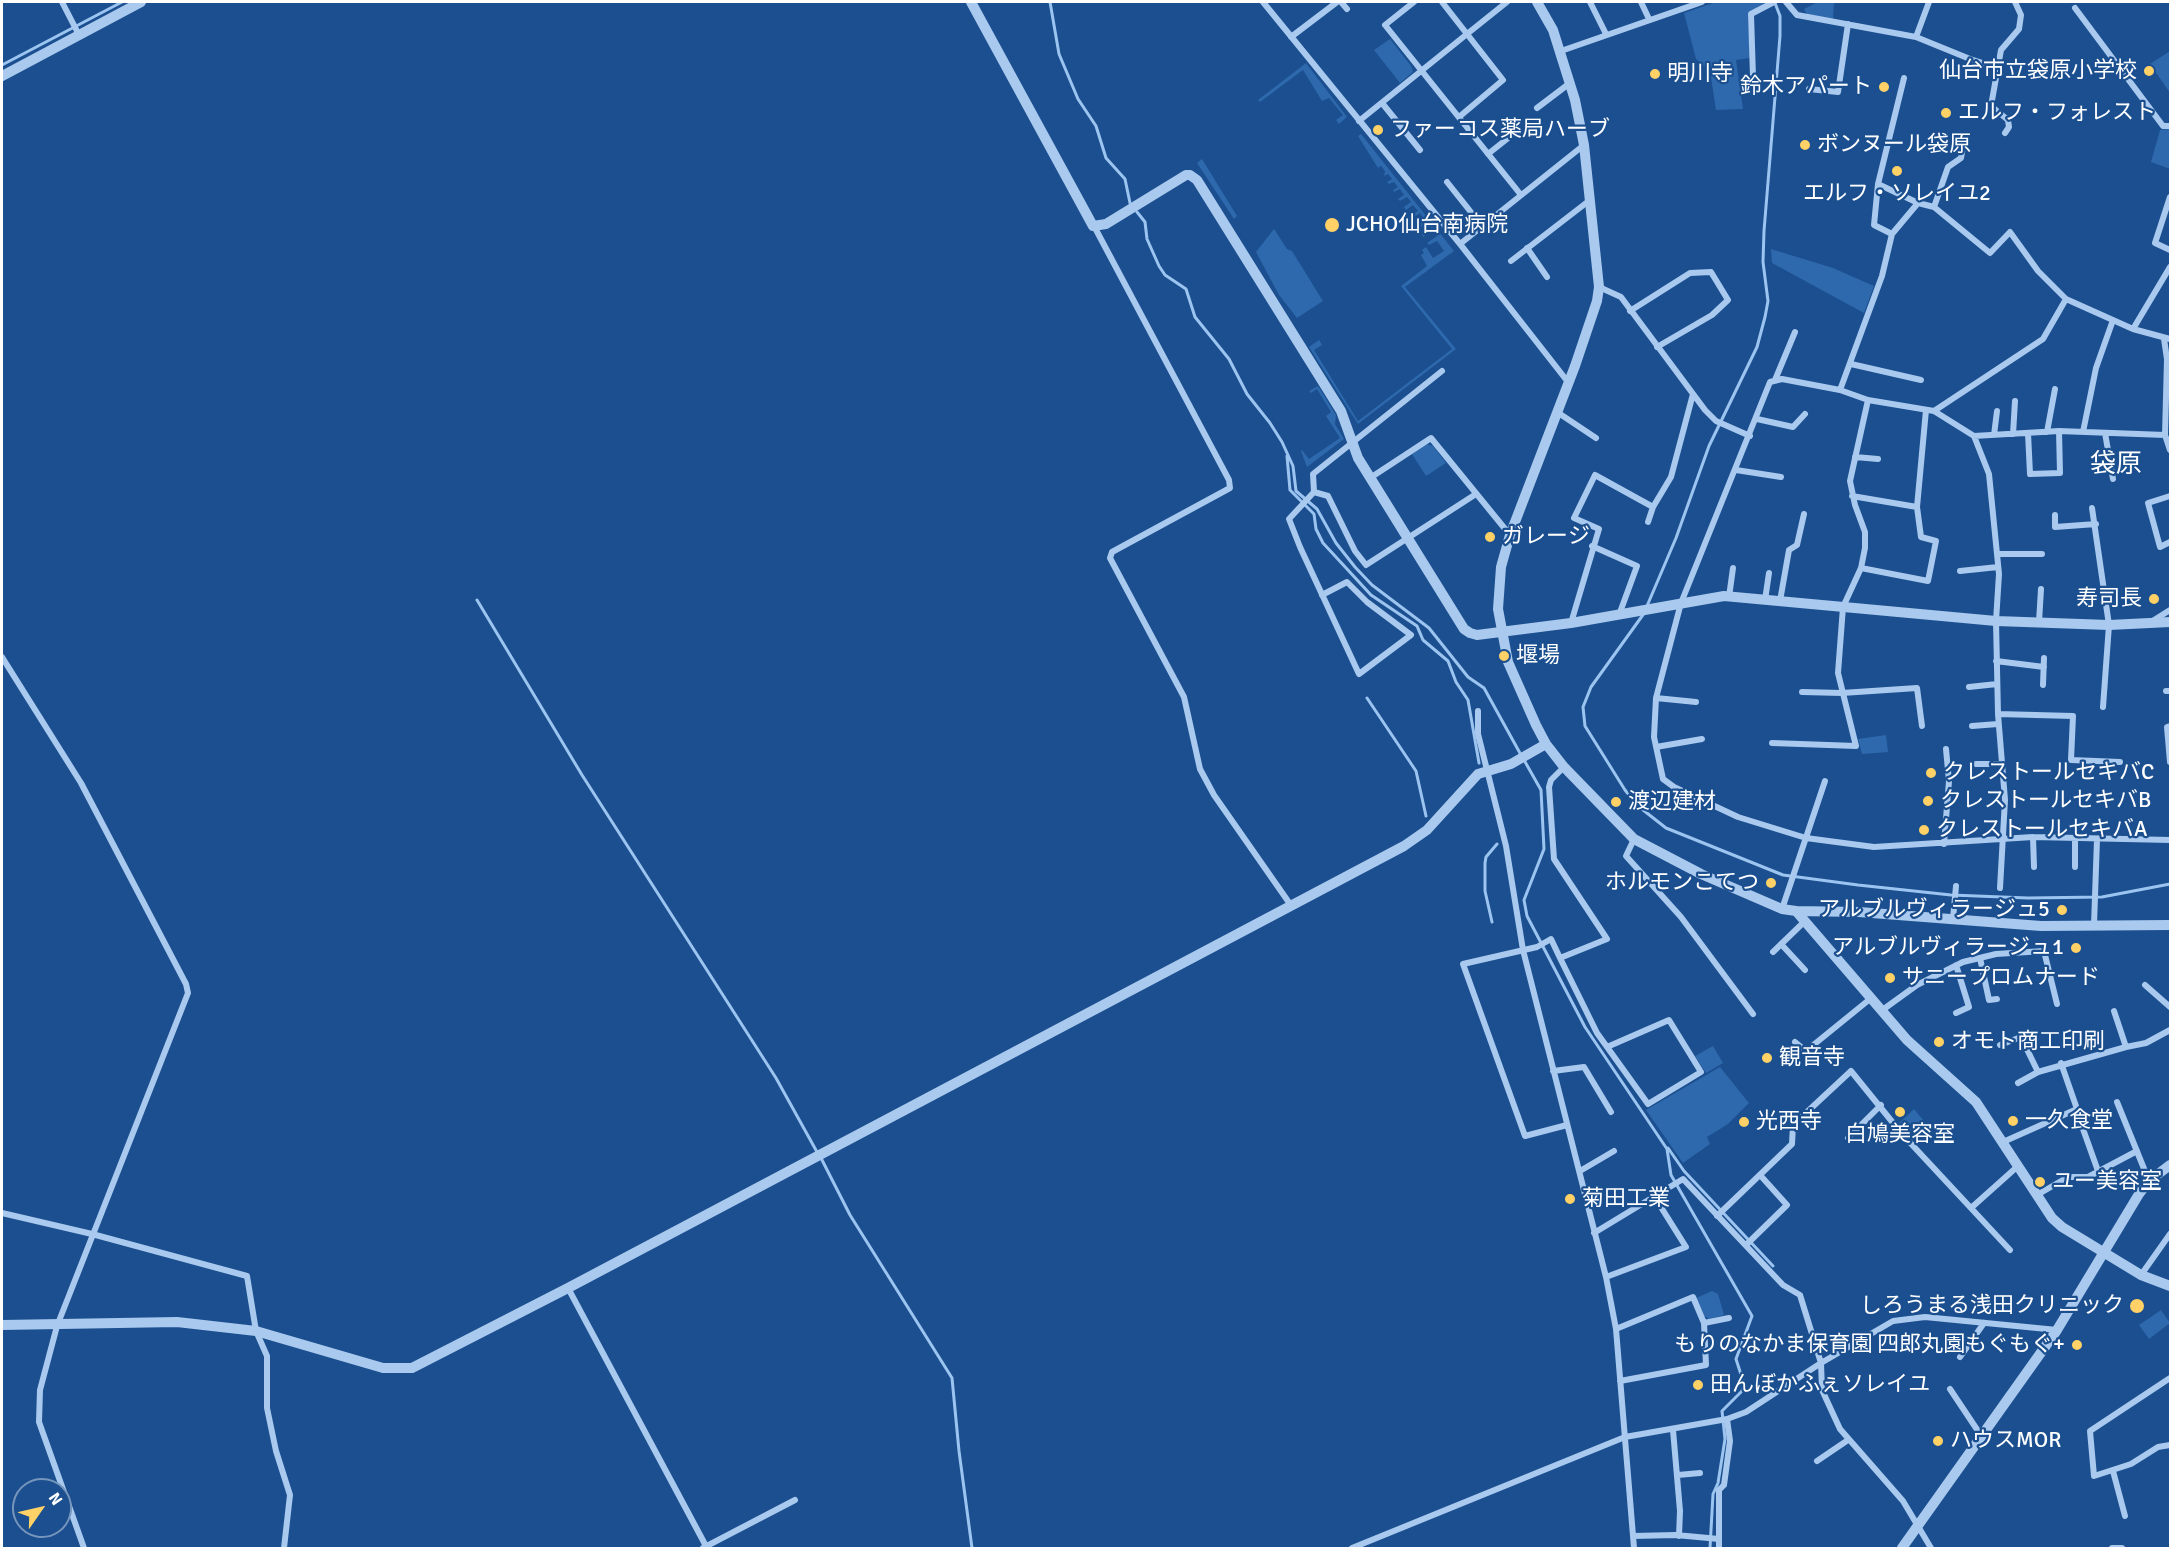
<!DOCTYPE html>
<meta charset="utf-8">
<style>
body{margin:0}
#map{position:relative;width:2172px;height:1550px;overflow:hidden;background:#1b4f8f;font-family:Signika,sans-serif}
canvas{display:block}
.frame{position:absolute;inset:0;border:3px solid #fff;pointer-events:none}
.north{position:absolute;left:12px;top:1478px;width:60px;height:60px;box-sizing:border-box;background:#1b4f8f;border:2px solid #7695bc;border-radius:50%;rotate:56deg;font-size:16px;font-weight:700;line-height:24px;text-align:center;color:#fff}
.north::after{content:'';display:block;margin:auto;width:21px;height:27px;background:#ffd166;clip-path:polygon(50% 0,100% 100%,50% 72%,0 100%)}
</style>
<div id="map">
<canvas width="2172" height="1550"></canvas>
<div class="frame"></div>
<div class="north">N</div>
</div>
<script>
const ctx = document.querySelector('canvas').getContext('2d');
ctx.lineJoin = 'round';
function fillPath(path, color) {
  ctx.fillStyle = color;
  ctx.fill(path, 'evenodd');
}
function shape(rows) {
  const path = new Path2D();
  for (const r of rows) {
    path.moveTo(r[0], r[1]);
    for (let i = 2; i < r.length; i += 2) path.lineTo(r[i], r[i + 1]);
  }
  return path;
}
function trace(path, color, width, dash) {
  ctx.strokeStyle = color;
  ctx.lineWidth = width;
  ctx.lineCap = dash ? 'butt' : 'round';
  ctx.setLineDash(dash || []);
  ctx.stroke(path);
}
function drawText(font, color, halo, rows, align = 'center') {
  ctx.font = font + ' Signika,"Noto Sans JP",sans-serif';
  ctx.lineWidth = 4.5;
  ctx.setLineDash([]);
  ctx.textBaseline = 'middle';
  ctx.strokeStyle = halo;
  ctx.fillStyle = color;
  for (const [text, x, y, turn = 0] of rows) {
    ctx.save();
    ctx.translate(x, y);
    ctx.rotate((+turn || 0) * Math.PI / 180);
    ctx.textAlign = isNaN(turn) ? turn : align;
    if (halo) ctx.strokeText(text, 0, 0);
    ctx.fillText(text, 0, 0);
    ctx.restore();
  }
}
const green = shape([
 [1716,2,1767,2,1748,13,1750,58,1736,60,1743,109,1716,110,1710,71,1696,59,1684,13],
 [1818,2,1834,2,1833,19,1808,16,1804,9],
 [1390,39,1411,66,1413,72,1400,83,1374,50],
 [2170,51,2170,93,2150,64],
 [1306,63,1347,117,1339,124,1336,120,1343,115,1329,98,1322,101,1303,70,1260,102,1258,100],
 [2170,129,2170,169,2151,162,2160,130],
 [1361,134,1454,251,1405,287,1456,349,1358,424,1309,347,1319,340,1322,345,1314,350,1358,421,1452,349,1401,286,1427,266,1421,255,1424,253,1422,250,1426,247,1433,258,1444,251,1437,241,1429,245,1427,243,1437,236,1432,230,1423,237,1422,234,1431,228,1427,223,1418,229,1416,225,1424,219,1420,213,1411,219,1410,216,1418,211,1413,205,1406,210,1404,207,1411,202,1407,197,1400,201,1398,199,1404,195,1400,189,1394,192,1393,190,1398,187,1394,182,1389,184,1387,182,1392,179,1388,174,1384,176,1385,171,1381,166,1378,168,1358,136],
 [1202,159,1237,216,1234,219,1197,163],
 [1274,229,1287,249,1292,251,1323,301,1297,318,1279,295,1256,252],
 [1771,249,1833,268,1874,286,1864,313,1772,263],
 [1318,386,1336,415,1335,424,1344,439,1307,467,1301,451,1302,450,1309,459,1340,438,1326,416,1331,412,1317,389,1311,393,1309,391],
 [1427,444,1433,446,1446,463,1426,476,1412,454],
 [1886,735,1888,752,1862,754,1858,739],
 [1713,1046,1723,1063,1706,1073,1695,1056],
 [1720,1067,1749,1103,1728,1124,1707,1137,1710,1144,1683,1163,1646,1110],
 [1914,1109,1925,1122,1909,1138,1898,1124],
 [1712,1291,1718,1294,1724,1315,1709,1319,1704,1316,1696,1298],
 [2161,1310,2170,1323,2149,1339,2139,1325]
]);
const stream = shape([
 [1050,2,1059,54,1078,99,1096,126,1106,158,1125,179,1130,203],
 [2,65,122,2],
 [1137,212,1145,222,1147,239,1159,266,1165,275,1186,289,1195,317,1229,359,1247,394,1270,423,1282,442,1293,466,1296,491,1317,509,1336,543,1355,567,1372,585,1429,628,1468,677,1484,688,1521,755],
 [1287,456,1290,490,1314,514,1316,529,1323,543,1371,595,1417,626,1423,640,1448,661,1456,682,1468,700,1479,763],
 [477,600,582,775,776,1078,817,1152],
 [1647,606,1676,538,1709,446,1757,347,1765,317,1768,301,1763,262,1764,231,1780,36,1780,16,1775,3],
 [1645,612,1591,687,1583,707,1585,726,1625,790,1638,806,1666,828,1783,875,1858,885,1951,895,2028,898,2102,897,2170,884],
 [1367,698,1416,771,1426,816],
 [1524,760,1541,790,1544,849,1524,900,1527,916,1585,1027,1667,1149,1671,1175,1752,1316,1736,1359,1744,1384,1742,1391,1722,1411,1725,1439,1718,1483,1713,1494,1710,1548],
 [1492,922,1485,891,1485,863,1486,857,1497,844],
 [1668,1148,1684,1171,1773,1266],
 [821,1158,850,1215,952,1378,959,1451,972,1548]
]);
const minor = shape([
 [62,2,79,35],
 [1263,2,1460,244,1568,382],
 [1341,2,1347,9],
 [1414,2,1385,25,1521,195],
 [1442,2,1467,34,1507,2],
 [1590,2,1606,34],
 [1641,2,1649,19],
 [1786,2,1797,15,1916,37,1929,2],
 [2075,8,2163,126,2170,126],
 [1291,37,1337,2],
 [1916,37,1970,59,1989,65,1997,64],
 [1561,51,1702,2],
 [1753,77,1751,14,1774,2],
 [1809,89,1838,92,1848,24],
 [1382,103,1420,150],
 [1537,108,1570,83],
 [1359,121,1467,34,1503,80,1459,117],
 [2005,133,2009,127,2008,120,1991,106,2001,50,2019,29,2021,15,2015,2],
 [1488,154,1517,131],
 [1447,182,1482,226],
 [1878,184,1904,78],
 [2170,197,2155,243,2170,250],
 [1934,207,1948,167,1961,158,1965,136],
 [1094,226,1229,480,1230,488,1112,552,1110,558,1184,697,1200,769,1214,795,1290,904],
 [1892,234,1874,225,1878,184,1918,203],
 [1460,244,1584,145],
 [1527,248,1547,277],
 [1511,261,1590,200],
 [1599,287,1621,297,1705,410,1716,421,1750,436],
 [1630,311,1690,273,1711,272,1728,300,1712,315,1657,347],
 [2133,329,2170,267],
 [2164,339,2167,359,2165,435],
 [1851,364,1921,380],
 [1775,380,1795,332],
 [1840,390,1882,276,1892,234,1918,203,1934,207,1990,253,2010,232,2038,271,2066,299,2133,329,2170,339],
 [1934,411,2043,339,2066,299],
 [1557,412,1596,438],
 [1757,419,1793,427,1805,414],
 [2047,432,2055,389],
 [2083,432,2096,368,2113,320],
 [2028,433,2030,474,2060,473,2059,431],
 [2105,433,2113,479],
 [2013,434,2015,401],
 [1994,435,1997,411],
 [1974,436,1989,474,1999,574,1996,621,1998,714,2005,800,2000,888],
 [2170,450,2165,435,2059,431,1974,436,1934,411,1868,400,1840,390,1782,379,1770,382,1681,603,1656,698,1654,737,1663,779,1674,787,1738,817,1806,838,1874,847,2033,837,2170,840],
 [1855,457,1878,459],
 [1736,470,1781,477],
 [1370,478,1431,438,1510,535],
 [1314,492,1328,496,1355,551,1366,565,1476,494],
 [1852,496,1917,507],
 [2170,496,2148,503,2160,547,2170,542],
 [2092,508,2109,625,2103,707],
 [2055,515,2055,527,2096,524],
 [1648,522,1653,507],
 [1592,546,1637,566,1619,615],
 [1998,554,2042,554],
 [1861,568,1928,581,1936,541,1921,537,1917,507,1926,410],
 [1960,571,1998,567],
 [1322,595,1347,582,1367,602,1411,635,1359,674,1300,547,1289,519,1314,492,1313,474,1442,371],
 [1729,597,1733,568],
 [1765,600,1769,573],
 [1780,601,1789,550,1797,545,1804,514],
 [2039,622,2041,589],
 [2151,622,2170,610],
 [1571,623,1599,529,1574,518,1595,475,1653,507,1671,477,1693,394],
 [2,657,81,783,186,984,188,993,57,1326,40,1390,39,1422,84,1548],
 [1996,661,2044,667],
 [2043,685,2044,658],
 [1969,687,1997,684],
 [2166,691,2170,691],
 [1802,692,1842,693,1917,688,1922,726],
 [1656,698,1696,702],
 [1478,711,1478,734,1506,846,1523,950,1606,1277,1616,1329,1634,1548],
 [1998,714,2073,716,2071,760,2120,762],
 [1972,726,1998,724],
 [2170,726,2167,727,2170,762],
 [1772,743,1856,746,1838,673,1843,607,1861,568,1865,548,1865,532,1855,505,1850,481,1868,400],
 [1656,747,1702,739],
 [1976,764,2002,764],
 [1564,767,1551,780,1549,787,1554,859,1607,939,1560,958,1551,939,1537,947,1463,964,1525,1136,1567,1125],
 [2033,837,2034,867],
 [2075,838,2075,867],
 [1634,839,1626,856,1681,917,1753,1014],
 [1944,844,1949,781,1946,749],
 [1782,909,1825,781],
 [1953,919,1956,886],
 [2094,925,2097,839],
 [1781,944,1805,970],
 [1773,952,1805,921],
 [1560,958,1597,1033,1648,1104,1701,1072,1669,1020,1607,1047],
 [1980,958,1989,1000,1997,999],
 [1956,965,1969,1007,1956,1013],
 [2145,985,2170,1007],
 [1881,1011,1917,985,1963,962,1996,954,2044,951,2057,1004],
 [2114,1011,2126,1047,2146,1043,2170,1030],
 [1795,1042,1806,1051,1870,999],
 [2000,1045,2021,1037,2038,1072,2126,1047],
 [1553,1071,1584,1067,1611,1112],
 [2018,1083,2038,1072],
 [2117,1102,2149,1181],
 [2083,1129,2098,1171],
 [1848,1138,1881,1105],
 [2003,1142,2077,1109,2061,1063],
 [1580,1171,1614,1151],
 [2037,1195,2068,1177,2088,1177,2137,1151],
 [1971,1208,2018,1166],
 [2,1213,92,1234,247,1276,256,1331,267,1356,267,1408,276,1451,290,1495,284,1548],
 [1717,1216,1792,1144,1793,1125,1851,1071,1902,1134,2010,1250],
 [1594,1233,1683,1179,1783,1285,1800,1295,1821,1363,1822,1390,1840,1429,1903,1501,1931,1548],
 [1746,1245,1787,1205,1760,1175],
 [2141,1275,2170,1234],
 [1606,1277,1686,1247,1654,1196],
 [568,1288,707,1548],
 [1704,1323,1729,1318],
 [1616,1329,1693,1297,1704,1323,1706,1365,1620,1381],
 [1960,1357,1984,1323],
 [2170,1378,2090,1431,2094,1476,2131,1464,2158,1447,2170,1445],
 [1950,1389,1982,1437],
 [1673,1430,1680,1511,1679,1536],
 [1817,1461,1848,1440],
 [2113,1471,2125,1516],
 [1678,1475,1700,1473],
 [1633,1536,1676,1535,1719,1539],
 [703,1548,795,1500],
 [1352,1548,1625,1437,1727,1419],
 [1719,1548,1719,1490,1724,1485,1730,1441,1727,1419,1746,1412,1821,1363,1893,1321,1925,1317,2057,1330],
 [2112,1548,2122,1548]
]);
const tertiary = shape([
 [971,2,1093,226,1106,224,1186,175,1190,175,1197,180,1341,411,1358,458,1464,629,1470,633,1477,635,1571,623,1724,596,1996,621,2109,625,2170,622],
 [1537,2,1553,30,1575,100,1584,145,1599,287,1597,301,1575,366,1510,535,1501,567,1498,609,1508,662,1536,725,1546,744,1564,767,1634,839,1701,874,1782,909,1796,911,1907,1040,1976,1102,2052,1218,2062,1227,2141,1275,2170,1286],
 [2,76,141,2],
 [1796,911,1859,912,2041,926,2170,925],
 [2,1325,177,1322,256,1331,383,1368,412,1368,568,1288,1404,846,1427,830,1478,774,1511,764,1546,744],
 [1902,1548,2057,1330,2139,1194,2149,1181,2170,1165]
]);
const markers = [
 [2149,71,6,"#ffd166"],
 [1655,74,6,"#ffd166"],
 [1884,87,6,"#ffd166"],
 [1946,113,6,"#ffd166"],
 [1378,130,6,"#ffd166"],
 [1805,145,6,"#ffd166"],
 [1897,171,6,"#ffd166"],
 [1332,225,8,"#ffd166"],
 [1490,537,6,"#ffd166"],
 [2154,599,6,"#ffd166"],
 [1504,656,6,"#ffd166"],
 [1931,773,6,"#ffd166"],
 [1928,801,6,"#ffd166"],
 [1616,802,6,"#ffd166"],
 [1924,830,6,"#ffd166"],
 [1771,883,6,"#ffd166"],
 [2062,910,6,"#ffd166"],
 [2076,948,6,"#ffd166"],
 [1890,978,6,"#ffd166"],
 [1939,1042,6,"#ffd166"],
 [1767,1058,6,"#ffd166"],
 [1900,1112,6,"#ffd166"],
 [2013,1121,6,"#ffd166"],
 [1744,1122,6,"#ffd166"],
 [2040,1182,6,"#ffd166"],
 [1570,1199,6,"#ffd166"],
 [2137,1306,8,"#ffd166"],
 [2077,1345,6,"#ffd166"],
 [1698,1385,6,"#ffd166"],
 [1938,1441,6,"#ffd166"]
];
const poiNames = [
 ["仙台市立袋原小学校",2137,71,"right"],
 ["明川寺",1667,74],
 ["鈴木アパート",1872,87,"right"],
 ["エルフ・フォレスト",1958,113],
 ["ファーコス薬局ハーブ",1390,130],
 ["ボンヌール袋原",1817,145],
 ["エルフ・ソレイユ2",1897,194,"center"],
 ["JCHO仙台南病院",1346,225],
 ["ガレージ",1502,537],
 ["寿司長",2142,599,"right"],
 ["堰場",1516,656],
 ["クレストールセキバC",1943,773],
 ["クレストールセキバB",1940,801],
 ["渡辺建材",1628,802],
 ["クレストールセキバA",1936,830],
 ["ホルモンこてつ",1759,883,"right"],
 ["アルブルヴィラージュ5",2050,910,"right"],
 ["アルブルヴィラージュ1",2064,948,"right"],
 ["サニープロムナード",1902,978],
 ["オモト商工印刷",1951,1042],
 ["観音寺",1779,1058],
 ["一久食堂",2025,1121],
 ["光西寺",1756,1122],
 ["白鳩美容室",1900,1135,"center"],
 ["ユー美容室",2052,1182],
 ["菊田工業",1582,1199],
 ["しろうまる浅田クリニック",2124,1306,"right"],
 ["もりのなかま保育園 四郎丸園もぐもぐ+",2065,1345,"right"],
 ["田んぼかふぇソレイユ",1710,1385],
 ["ハウスMOR",1950,1441]
];
const quarterNames = [
 ["袋原",2116,465]
];
fillPath(green, '#2e69ad');
trace(stream, '#9cc4f0', 3);
trace(minor, '#a9c9ee', 6);
trace(tertiary, '#a9c9ee', 10);
for (const [x, y, r, color] of markers) {
  const dot = new Path2D();
  dot.arc(x, y, r, 0, 2 * Math.PI);
  ctx.fillStyle = color;
  ctx.fill(dot);
  trace(dot, '#1b4f8f', 2);
}
drawText('22px', '#fff', '#1b4f8f', poiNames, 'left');
drawText('26px', '#fff', '#1b4f8f', quarterNames);
</script>
